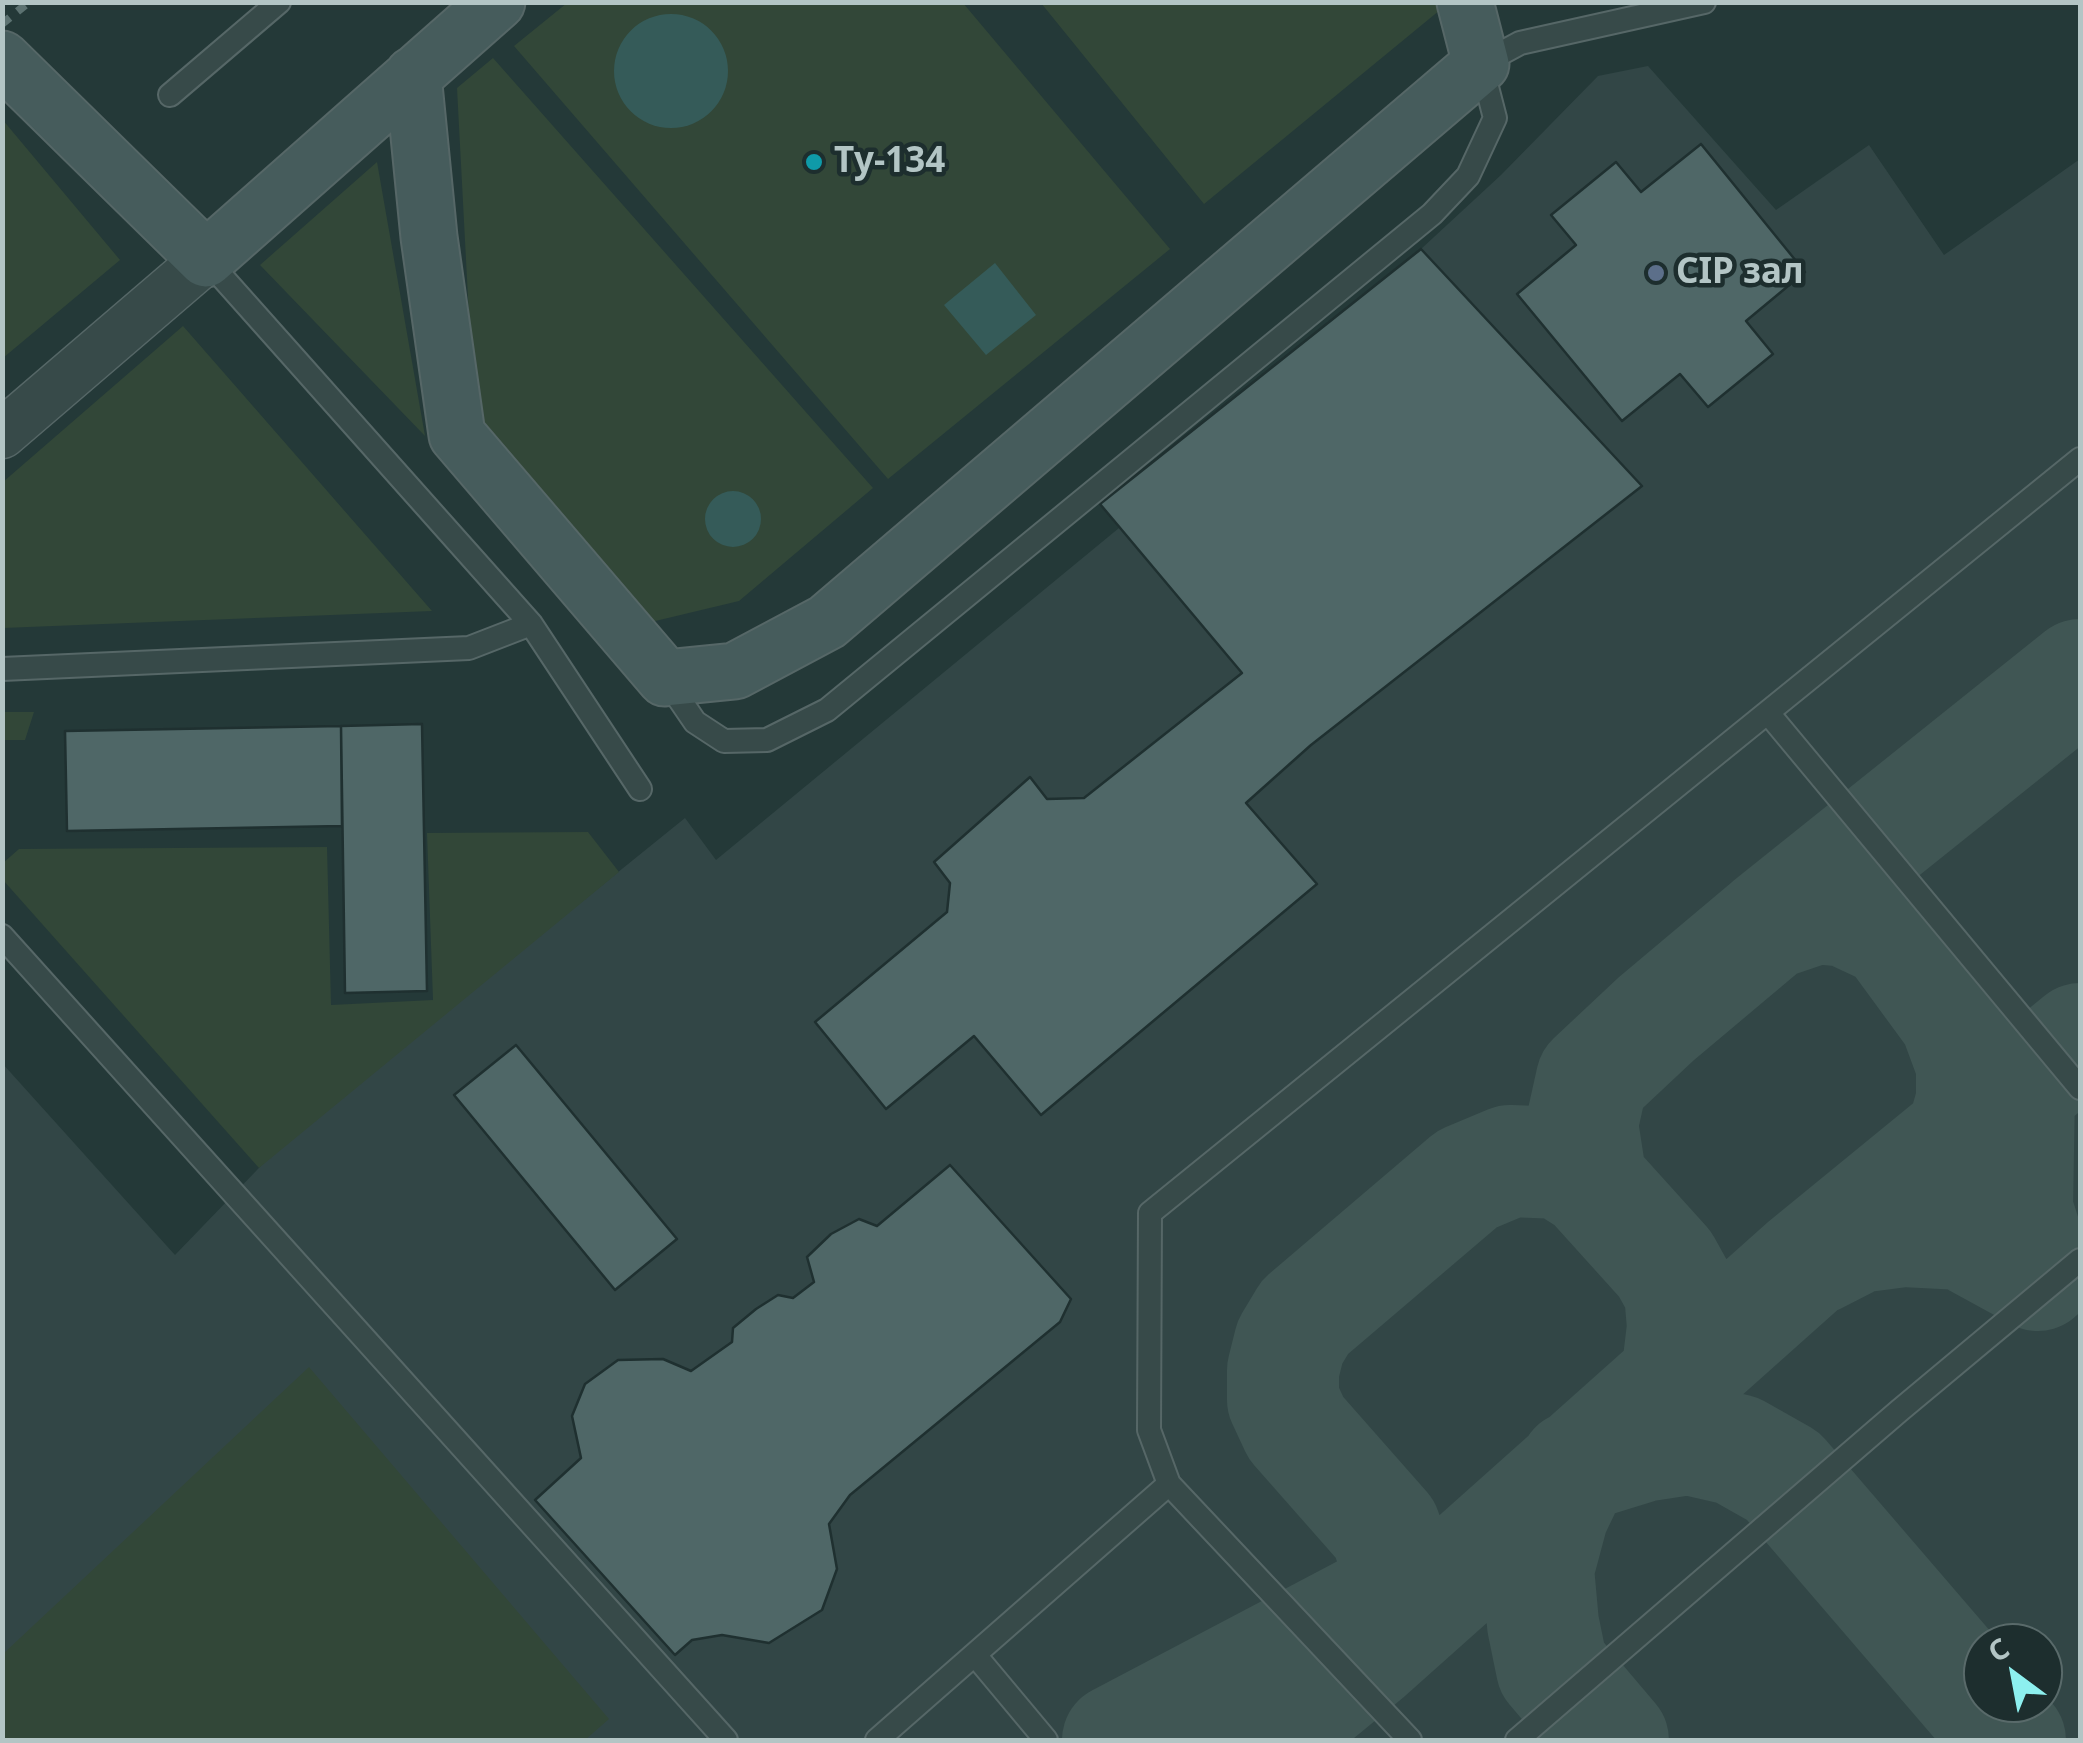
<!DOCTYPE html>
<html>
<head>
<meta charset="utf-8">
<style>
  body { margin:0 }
  #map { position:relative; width:2083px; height:1743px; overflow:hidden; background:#243938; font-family:"Noto Sans",sans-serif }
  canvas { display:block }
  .frame { position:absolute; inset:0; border:5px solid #b3c5c5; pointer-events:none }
  .north { position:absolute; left:1963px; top:1623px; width:100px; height:100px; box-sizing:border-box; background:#1d2e2e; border:2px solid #596a6a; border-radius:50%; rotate:328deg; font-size:28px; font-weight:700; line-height:40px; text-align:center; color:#b3c5c5 }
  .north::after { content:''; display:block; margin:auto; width:35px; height:45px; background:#8df0ef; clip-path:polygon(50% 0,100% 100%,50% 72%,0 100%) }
</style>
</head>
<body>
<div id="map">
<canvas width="2083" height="1743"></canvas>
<div class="frame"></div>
<div class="north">С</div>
</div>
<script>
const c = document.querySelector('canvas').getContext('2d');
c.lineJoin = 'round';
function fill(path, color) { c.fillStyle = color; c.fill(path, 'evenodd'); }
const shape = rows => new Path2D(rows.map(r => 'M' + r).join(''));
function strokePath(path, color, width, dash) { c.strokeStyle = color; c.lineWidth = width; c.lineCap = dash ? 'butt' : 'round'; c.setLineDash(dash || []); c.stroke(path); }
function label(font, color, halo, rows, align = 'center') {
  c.font = font + ' "Noto Sans",sans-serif'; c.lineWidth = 9; c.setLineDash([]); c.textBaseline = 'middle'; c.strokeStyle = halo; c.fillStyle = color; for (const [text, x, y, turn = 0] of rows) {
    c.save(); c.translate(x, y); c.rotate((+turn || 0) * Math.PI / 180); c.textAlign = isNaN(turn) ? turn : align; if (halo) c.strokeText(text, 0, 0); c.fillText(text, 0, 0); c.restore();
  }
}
fill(shape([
  [1648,66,1776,210,1869,145,1944,255,2080,159,2080,1740,3,1740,2,1063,175,1255,283,1143,685,818,716,860,1119,528,1100,504,1421,249,1501,175,1598,76],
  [1983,1643,2043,1643,2043,1703,1983,1703]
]), '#324646');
fill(shape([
  [1437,2,1440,10,1204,204,1041,3],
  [567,3,963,3,1170,249,888,479,514,46],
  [493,58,873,488,739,601,647,623,474,412,457,88],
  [2,119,120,260,3,358,2,358],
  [377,162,425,436,260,265],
  [183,326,432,611,3,628,3,482],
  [3,712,34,712,25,740,3,740],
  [588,832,619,872,259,1168,3,880,3,863,19,849,327,847,331,1005,433,1000,427,833],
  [309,1367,609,1719,585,1740,3,1740,3,1654]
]), '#324738');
fill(shape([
  '614 71a57 57 0 1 1 114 0a57 57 0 1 1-114 0Z',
  [995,263,1036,315,986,355,944,305],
  '705 519a28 28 0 1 1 56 0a28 28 0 1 1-56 0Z'
]), '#355b59');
strokePath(shape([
  [1769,924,2080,675],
  [1591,1182,1582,1124,1592,1079,1656,1019,1769,924,1816,908,1847,911,1892,932,1955,1018,1972,1064,1972,1101,1962,1136],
  [1815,1259,1858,1237,1904,1231,1963,1234,2038,1275,2017,1210,2019,1089],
  [1368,1654,1390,1597,1395,1558,1385,1529,1296,1428,1283,1400,1283,1370,1290,1342,1305,1317,1467,1179,1510,1161,1561,1163,1591,1182,1665,1264,1680,1291,1683,1327,1677,1377],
  [1118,1740,1363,1611],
  [1288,1740,1300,1710,1368,1654,1805,1264,2080,1039],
  [1613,1740,1552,1668,1543,1624,1538,1569,1553,1513,1575,1467,1643,1446,1689,1439,1737,1450,1783,1476,2010,1740]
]), '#405654', 112);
const building = shape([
  [1701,144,1805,272,1746,321,1773,354,1708,407,1680,374,1622,421,1517,294,1576,245,1551,215,1616,162,1641,192,1701,144],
  [1421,249,1642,486,1311,745,1246,803,1317,884,1041,1115,974,1036,886,1109,815,1022,947,912,950,883,934,862,1030,777,1047,799,1084,798,1242,673,1100,504,1421,249],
  [422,724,427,991,345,993,341,726,422,724],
  [341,726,342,826,67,831,65,731,341,726],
  [516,1045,677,1239,615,1290,454,1095,516,1045],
  [950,1165,1071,1299,1060,1322,850,1495,829,1524,837,1569,822,1610,769,1643,722,1635,692,1640,675,1655,535,1500,581,1458,572,1416,585,1384,618,1360,663,1359,691,1371,732,1342,733,1328,756,1309,778,1295,793,1298,814,1282,807,1257,831,1234,859,1219,877,1226,950,1165]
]);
fill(building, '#4f6767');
strokePath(building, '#1f3030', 2.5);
const lane = shape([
  [170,95,279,2],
  [206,259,531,624,640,789],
  [2,669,469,648,531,624],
  [667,681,695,722,724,741,767,740,827,710,1432,214,1468,176,1495,118,1481,64,1520,43,1704,2],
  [1768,713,2080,1088],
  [2,936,726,1740],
  [1169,1484,1410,1740],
  [975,1655,1046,1740],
  [877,1740,1169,1484,1149,1430,1150,1213,2080,459],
  [1517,1740,1899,1411,2080,1260]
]);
const street = shape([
  [2,434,206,259]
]);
const secondary = shape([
  [2,59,206,259,497,2],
  [413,75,429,237,457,435,665,678,735,671,827,622,1481,64,1465,2]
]);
strokePath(lane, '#566767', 26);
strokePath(street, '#566767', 51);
strokePath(secondary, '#566767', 59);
strokePath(lane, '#374a49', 22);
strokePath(street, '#374a49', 48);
strokePath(secondary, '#465c5c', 55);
strokePath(shape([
  [2,24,29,2]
]), '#5c7271', 8, [10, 10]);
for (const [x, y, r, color] of [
  [814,162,10,"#0f9aa8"],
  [1656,273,10,"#5c6f8a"]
]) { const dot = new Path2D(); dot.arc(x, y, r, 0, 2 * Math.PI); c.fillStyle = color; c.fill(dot); strokePath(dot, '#1d2e2e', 4); }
label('bold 35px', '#b3c5c5', '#1d2e2e', [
  ["Ту-134",834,162],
  ["CIP зал",1676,273]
], 'left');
</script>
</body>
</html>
